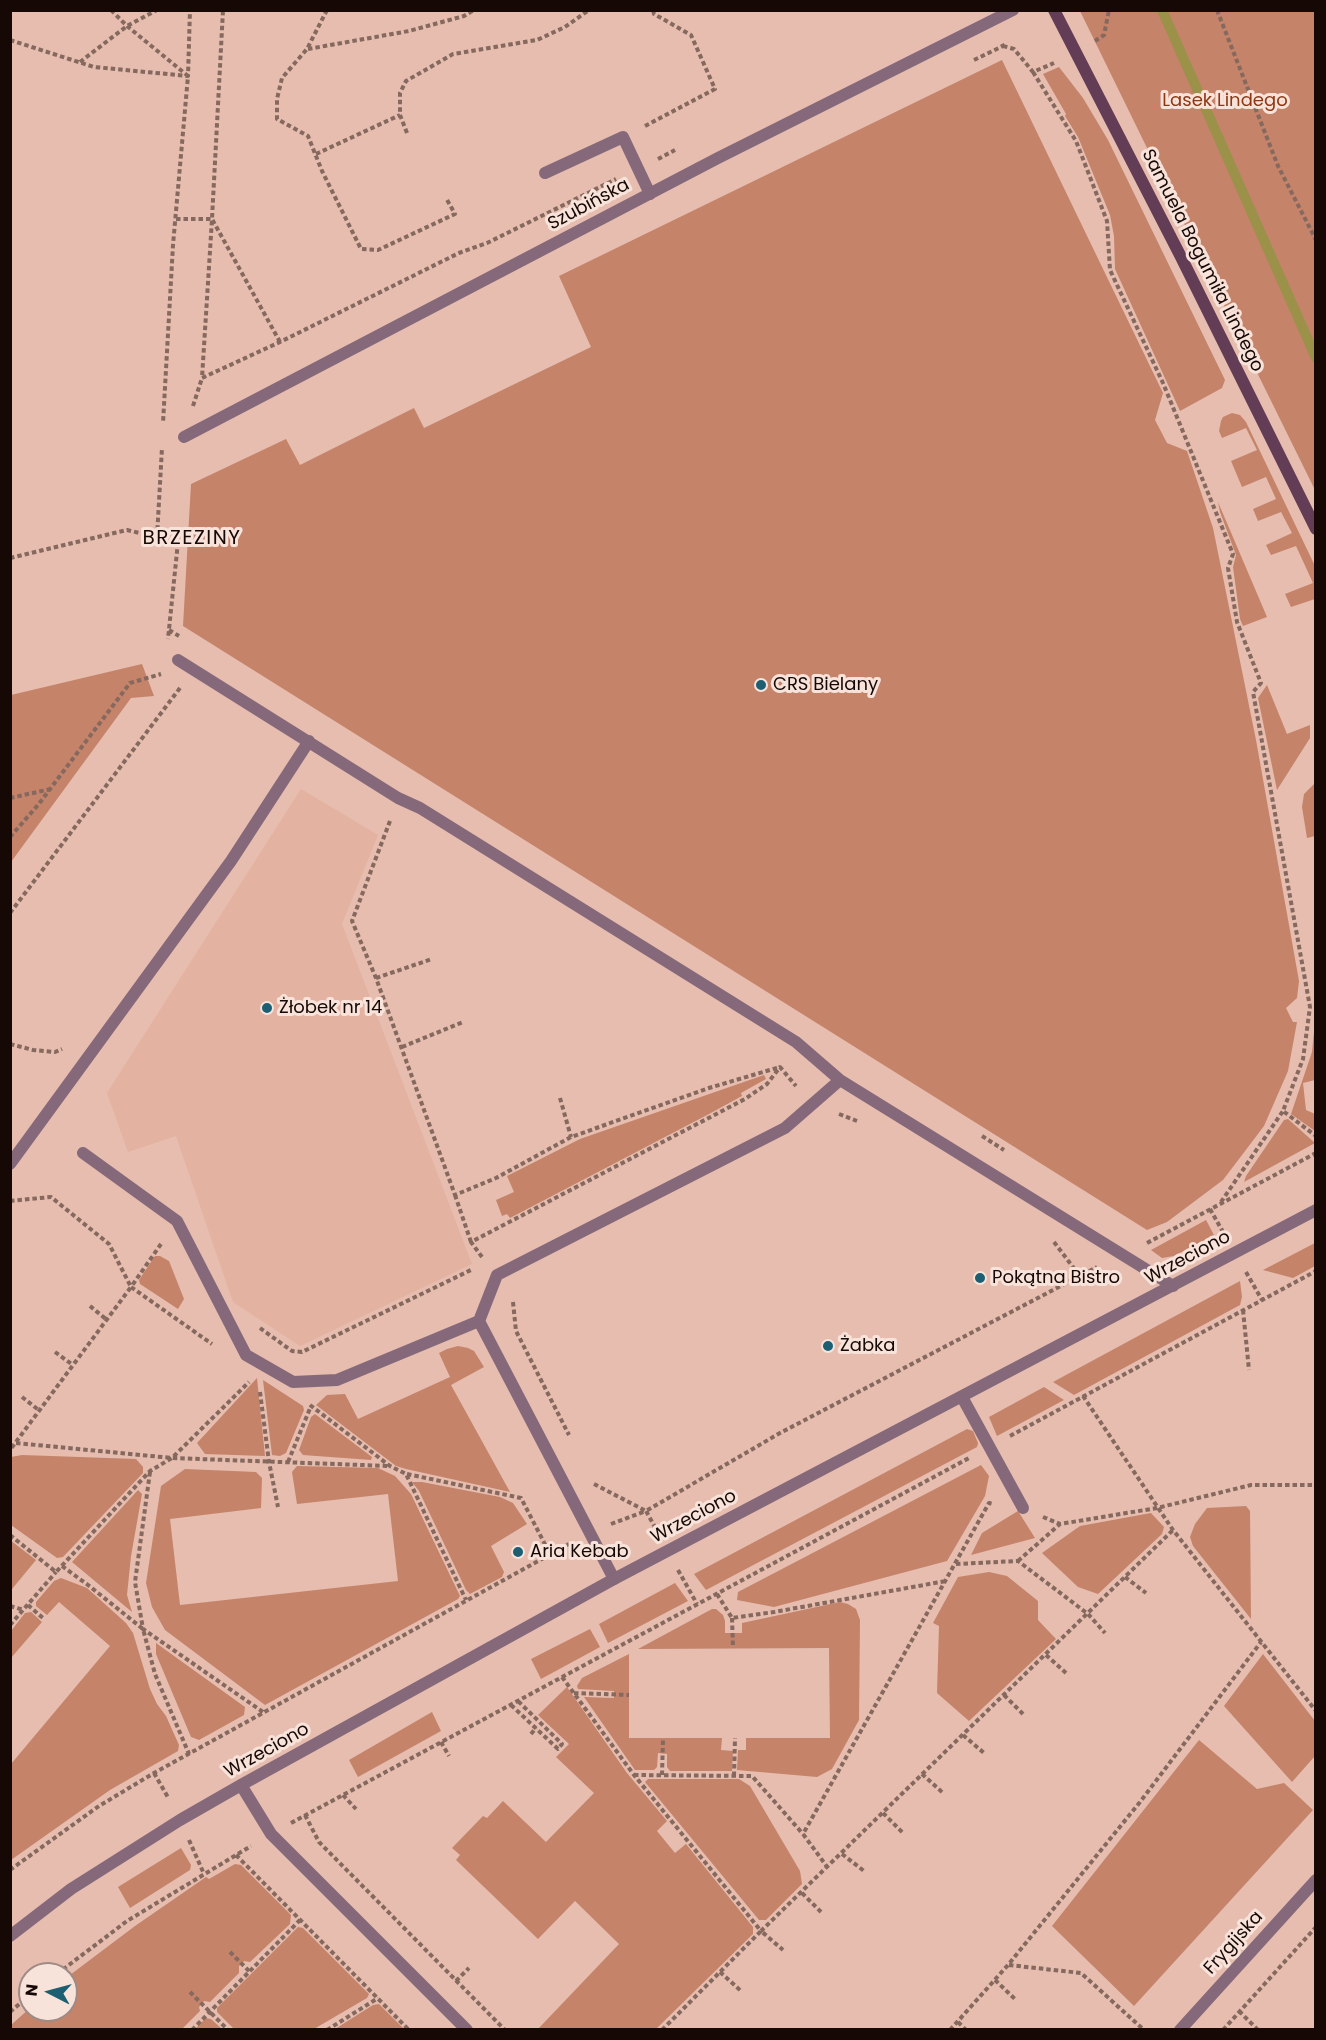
<!DOCTYPE html>
<html>
<head>
<meta charset="utf-8">
<style>
  body { margin:0 }
  #map { position:relative; width:1326px; height:2040px; overflow:hidden; background:#e6bdae; font-family:Poppins,sans-serif }
  canvas { display:block }
  .frame { position:absolute; inset:0; border:12px solid #160804; pointer-events:none }
  .north { position:absolute; left:18px; top:1962px; width:60px; height:60px; box-sizing:border-box; background:#f8e3db; border:2px solid #9e8b85; border-radius:50%; rotate:276deg; font-size:16px; font-weight:700; line-height:24px; text-align:center; color:#160804 }
  .north::after { content:''; display:block; margin:auto; width:21px; height:27px; background:#1c5e72; clip-path:polygon(50% 0,100% 100%,50% 72%,0 100%) }
</style>
</head>
<body>
<div id="map">
<canvas width="1326" height="2040"></canvas>
<div class="frame"></div>
<div class="north">N</div>
</div>
<script>
const c = document.querySelector('canvas').getContext('2d');
c.lineJoin = 'round';
function fill(path, color) { c.fillStyle = color; c.fill(path, 'evenodd'); }
const shape = rows => new Path2D(rows.map(r => 'M' + r).join(''));
function strokePath(path, color, width, dash) { c.strokeStyle = color; c.lineWidth = width; c.lineCap = dash ? 'butt' : 'round'; c.setLineDash(dash || []); c.stroke(path); }
function label(font, color, halo, rows, align = 'center') {
  c.font = font + ' Poppins,sans-serif'; c.lineWidth = 6; c.setLineDash([]); c.textBaseline = 'middle'; c.strokeStyle = halo; c.fillStyle = color; for (const [text, x, y, turn = 0] of rows) {
    c.save(); c.translate(x, y); c.rotate((+turn || 0) * Math.PI / 180); c.textAlign = isNaN(turn) ? turn : align; if (halo) c.strokeText(text, 0, 0); c.fillText(text, 0, 0); c.restore();
  }
}
fill(shape([
  [301,789,378,835,342,924,472,1264,300,1346,233,1302,176,1136,128,1152,107,1093]
]), '#e3b2a0');
fill(shape([
  [1080,11,1315,11,1315,490,1240,338],
  [1002,60,1163,393,1155,420,1167,443,1187,451,1213,528,1256,740,1299,981,1297,998,1286,1008,1293,1022,1297,1022,1288,1071,1264,1126,1223,1180,1167,1222,1147,1230,183,626,191,484,286,439,300,465,414,408,424,428,591,347,559,276],
  [1059,67,1083,98,1108,140,1225,380,1222,388,1180,411,1115,269,1114,236,1110,215,1078,137,1065,116,1066,114,1043,74],
  [1232,413,1240,415,1246,422,1315,566,1315,599,1291,607,1285,594,1313,583,1296,546,1271,555,1266,545,1292,533,1281,512,1258,521,1253,509,1276,499,1266,477,1242,487,1231,461,1257,450,1246,428,1222,438,1219,431,1221,421,1223,417],
  [1218,502,1267,617,1243,626,1240,619,1233,567,1236,555,1220,512],
  [142,664,154,696,131,698,11,862,11,695],
  [1267,685,1287,734,1310,725,1310,738,1277,790,1258,698],
  [1315,783,1315,836,1307,838,1302,807,1304,794],
  [1315,1022,1315,1080,1303,1083,1306,1110,1315,1114,1315,1131,1291,1114,1312,1052],
  [764,1075,766,1079,741,1093,742,1096,709,1114,510,1218,507,1214,502,1216,496,1200,514,1192,507,1176,580,1139],
  [1288,1119,1315,1143,1244,1182,1246,1176,1284,1120],
  [1206,1220,1214,1235,1174,1256,1162,1258,1151,1250],
  [1315,1243,1315,1266,1293,1278,1263,1270],
  [155,1256,160,1256,169,1261,184,1299,178,1309,140,1284,139,1280],
  [1240,1281,1242,1297,1240,1305,1074,1395,1053,1382],
  [458,1346,468,1348,474,1351,484,1367,451,1385,510,1492,406,1469,396,1466,316,1405,327,1395,345,1394,358,1419,450,1377,439,1353,447,1349],
  [257,1378,265,1456,205,1454,197,1443],
  [263,1380,303,1406,304,1410,286,1453,280,1456,272,1455],
  [1044,1387,1064,1400,997,1436,989,1417],
  [315,1414,372,1457,371,1460,303,1455,299,1450,311,1417],
  [967,1429,973,1431,978,1443,977,1447,706,1590,694,1574],
  [22,1455,136,1459,143,1467,143,1473,63,1557,57,1558,11,1525,11,1457],
  [981,1465,989,1476,985,1496,947,1561,774,1607,737,1600,738,1592],
  [297,1466,378,1468,395,1476,411,1494,460,1596,458,1599,265,1705,165,1630,152,1607,146,1583,161,1486,185,1469,256,1472,262,1478,261,1508,170,1519,180,1605,398,1581,388,1494,297,1504,292,1472],
  [412,1482,422,1482,500,1497,513,1503,527,1524,491,1546,504,1572,502,1577,470,1594,466,1590,419,1491],
  [138,1490,142,1494,131,1556,127,1595,132,1612,72,1562],
  [1246,1506,1250,1511,1251,1619,1193,1546,1190,1537,1195,1524,1207,1508],
  [1018,1511,1035,1538,971,1555,982,1533],
  [1151,1513,1164,1527,1162,1534,1098,1594,1078,1587,1042,1553,1080,1526],
  [10,1540,36,1560,12,1589,10,1589],
  [989,1572,1007,1576,1038,1601,1038,1620,1056,1639,969,1721,937,1693,939,1626,933,1623,958,1577],
  [61,1578,87,1588,126,1623,133,1633,150,1689,157,1704,166,1716,179,1745,178,1751,110,1790,11,1860,11,1764,110,1646,59,1602,47,1615,36,1606,36,1602,54,1581],
  [675,1583,688,1601,608,1643,599,1624],
  [840,1602,848,1604,856,1609,860,1620,859,1720,832,1769,817,1777,737,1770,738,1750,746,1750,746,1738,830,1738,829,1648,638,1649,712,1609,716,1609,723,1615,725,1621,725,1633,742,1633,742,1623],
  [31,1612,42,1622,11,1658,11,1631,25,1613],
  [590,1629,600,1647,541,1679,531,1659],
  [156,1643,245,1707,244,1715,199,1740,191,1737,156,1654],
  [629,1654,629,1738,722,1738,721,1750,733,1751,732,1771,670,1771,667,1767,667,1754,658,1753,657,1767,654,1770,635,1770,584,1697,614,1698,614,1691,578,1689,577,1686,582,1678],
  [1263,1654,1315,1721,1315,1756,1292,1782,1224,1706],
  [567,1687,627,1773,667,1821,657,1831,675,1853,686,1844,753,1927,753,1934,656,2029,538,2029,619,1944,575,1901,538,1939,456,1860,460,1855,452,1848,483,1816,487,1818,503,1801,546,1842,594,1793,556,1757,569,1744,538,1715],
  [432,1712,441,1731,358,1777,349,1760],
  [1199,1740,1257,1789,1284,1783,1313,1810,1134,2006,1052,1926],
  [648,1779,739,1779,750,1786,800,1871,802,1884,766,1920,759,1920,645,1782],
  [181,1848,191,1865,190,1870,130,1908,118,1887],
  [235,1864,241,1865,291,1915,290,1924,250,1962,244,1961,239,1966,239,1973,210,2002,204,2001,199,2007,200,2011,182,2029,11,2029,11,2025,30,2008,30,2010,66,2010,66,1978,135,1926,206,1877,209,1879],
  [298,1927,303,1928,369,1994,367,1998,314,2029,234,2029,217,2012,217,2008],
  [379,2004,404,2029,335,2029,373,2005],
  [206,2018,211,2019,222,2029,195,2029]
]), '#c5836a');
strokePath(shape([
  [1162,10,1316,358]
]), '#9b9148', 10);
strokePath(shape([
  [111,10,127,26,188,76,173,245,163,423],
  [327,10,307,49,282,78,277,99,277,119,308,136,322,171,361,249,378,250,455,214,446,198],
  [1217,10,1278,166,1316,240],
  [10,40,94,67,188,76,190,10],
  [1095,41,1104,35,1109,10],
  [1003,46,1014,49,1033,72,1054,63],
  [308,49,409,31,464,16,474,10],
  [974,60,1003,46,1001,42],
  [80,62,127,26,157,10],
  [1033,72,1076,141,1107,221,1110,270,1163,383,1233,554,1228,568,1237,622,1261,683,1253,692,1310,1007,1303,1059,1283,1111,1316,1136],
  [645,126,715,89,691,35,654,14,653,10],
  [407,133,400,115,400,93,406,81,453,54,537,40,565,27,589,10],
  [316,154,400,115],
  [658,159,675,150],
  [176,219,212,219,223,10],
  [280,342,212,219,202,378,280,342,459,253,487,243,616,179],
  [193,406,202,378],
  [157,537,162,448],
  [10,558,127,530,178,542,168,639],
  [169,630,179,636],
  [10,798,51,789],
  [390,821,352,921,376,978,455,1195,496,1178,571,1137,709,1088,780,1067],
  [10,837,38,805,130,683,161,674],
  [10,913,180,688],
  [376,978,432,959],
  [10,1044,33,1050,55,1052,62,1049],
  [402,1047,463,1022],
  [560,1098,571,1137],
  [839,1114,857,1121],
  [982,1136,1004,1150],
  [455,1195,471,1242],
  [10,1201,51,1197,109,1244,131,1287,10,1450],
  [1221,1202,1283,1111],
  [1210,1209,1223,1232],
  [1054,1242,1079,1275],
  [1147,1243,1316,1153],
  [161,1244,131,1287,212,1344],
  [482,1257,471,1242,745,1099,767,1084,780,1067,796,1086],
  [1246,1272,1262,1300],
  [513,1302,516,1331,569,1435],
  [90,1306,107,1320],
  [1243,1310,1249,1370],
  [260,1328,292,1351,302,1352,473,1269],
  [55,1352,73,1365],
  [260,1392,269,1462,278,1507],
  [1083,1396,1173,1530,1316,1711],
  [22,1397,40,1411],
  [310,1405,390,1466,406,1474,466,1600],
  [1010,1436,1316,1271],
  [16,1443,172,1458,389,1466],
  [288,1462,311,1406],
  [150,1472,135,1582,143,1629,263,1712],
  [407,1474,521,1498,550,1554],
  [594,1484,646,1511,780,1433,1097,1267],
  [1043,1517,1060,1524,1157,1508,1251,1485,1316,1485],
  [611,1524,646,1511,656,1529],
  [10,1535,56,1572,150,1471,172,1458,249,1382],
  [1018,1561,1060,1524],
  [956,1564,1018,1561,1088,1614,1105,1633],
  [62,1566,88,1585,143,1629,155,1674,189,1754],
  [678,1570,697,1604],
  [1125,1577,1146,1593],
  [717,1594,732,1618,774,1612,946,1581],
  [28,1605,44,1619],
  [10,1606,24,1610],
  [732,1618,733,1648],
  [10,1625,56,1572],
  [1046,1655,1066,1673],
  [562,1677,634,1775,761,1931,1173,1530],
  [574,1693,629,1695],
  [1004,1695,1023,1714],
  [511,1705,558,1749,562,1744,518,1701],
  [531,1734,536,1728],
  [963,1735,984,1753],
  [441,1742,449,1756],
  [154,1773,169,1799],
  [922,1774,943,1793],
  [634,1775,752,1776,803,1834],
  [662,1775,663,1739],
  [734,1776,735,1738],
  [343,1795,356,1809],
  [883,1813,903,1833],
  [305,1815,319,1842,505,2030],
  [291,1823,969,1458],
  [189,1840,204,1874],
  [842,1854,864,1871],
  [236,1855,409,2030],
  [828,1868,803,1834,989,1503,993,1504],
  [10,1870,99,1806,154,1773,569,1544],
  [802,1893,821,1912],
  [230,1952,250,1972],
  [1009,1965,1081,1973,1144,2030],
  [720,1972,741,1991],
  [57,1974,127,1921,251,1846],
  [995,1980,1016,2000],
  [456,1981,469,1968],
  [190,1992,228,2030],
  [1239,2011,1258,2030],
  [10,2012,30,1995],
  [958,2022,966,2030],
  [192,2030,300,1920],
  [327,2030,378,1998],
  [662,2030,761,1931,783,1950],
  [950,2030,1008,1965,1140,1802,1261,1642],
  [1223,2030,1316,1927]
]), '#85685e', 4, [4.5, 3]);
strokePath(shape([
  [545,173,623,137,650,194],
  [178,660,398,798,420,808,796,1042,840,1080,1173,1286],
  [83,1153,177,1221,246,1355,293,1382,337,1380,479,1321,497,1275,785,1128,840,1080],
  [10,1164,231,861,309,741],
  [479,1321,614,1579],
  [962,1397,1023,1508]
]), '#85697a', 12);
strokePath(shape([
  [184,437,718,158,1013,10],
  [241,1785,271,1834,467,2030],
  [10,1936,71,1889,180,1820,241,1785,614,1579,1316,1210],
  [1180,2030,1316,1880]
]), '#85697a', 12);
strokePath(shape([
  [1054,10,1181,257,1316,529]
]), '#633d55', 12);
for (const [x, y, r, color] of [
  [761,685,6,"#1c5e72"],
  [267,1008,6,"#1c5e72"],
  [980,1278,6,"#1c5e72"],
  [828,1346,6,"#1c5e72"],
  [518,1552,6,"#1c5e72"]
]) { const dot = new Path2D(); dot.arc(x, y, r, 0, 2 * Math.PI); c.fillStyle = color; c.fill(dot); strokePath(dot, '#f8e3db', 2); }
label('18px', '#8d3812', '#f8e3db', [
  ["Lasek Lindego",1225,101]
]);
label('18px', '#160804', '#f8e3db', [
  ["Szubińska",589,205,-28],
  ["Samuela Bogumiła Lindego",1202,261,63],
  ["Wrzeciono",1188,1258,-28],
  ["Wrzeciono",694,1517,-28],
  ["Wrzeciono",267,1751,-29],
  ["Frygijska",1234,1943,-48]
]);
label('18px', '#160804', '#f8e3db', [
  ["CRS Bielany",773,685],
  ["Żłobek nr 14",279,1008],
  ["Pokątna Bistro",992,1278],
  ["Żabka",840,1346],
  ["Aria Kebab",530,1552]
], 'left');
c.letterSpacing = '1.5px';
label('20px', '#160804', '#f8e3db', [
  ["BRZEZINY",192,539]
]);
c.letterSpacing = '0px';
</script>
</body>
</html>
